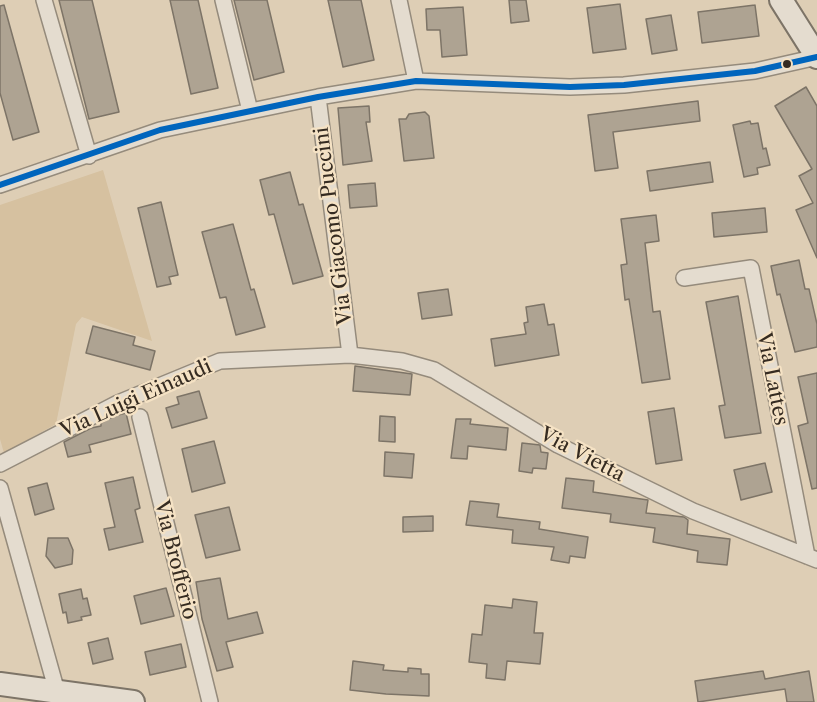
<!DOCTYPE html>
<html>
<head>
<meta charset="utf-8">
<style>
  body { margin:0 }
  canvas { display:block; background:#deceb5 }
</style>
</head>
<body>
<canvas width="817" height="702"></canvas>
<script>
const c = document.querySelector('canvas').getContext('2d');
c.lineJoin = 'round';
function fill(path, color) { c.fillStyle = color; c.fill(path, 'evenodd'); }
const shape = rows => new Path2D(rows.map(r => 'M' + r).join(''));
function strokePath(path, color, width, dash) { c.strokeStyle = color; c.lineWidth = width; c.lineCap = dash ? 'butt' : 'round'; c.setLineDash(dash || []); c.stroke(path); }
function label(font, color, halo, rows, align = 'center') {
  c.font = font + ' "Libre Caslon Text",serif'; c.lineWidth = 4.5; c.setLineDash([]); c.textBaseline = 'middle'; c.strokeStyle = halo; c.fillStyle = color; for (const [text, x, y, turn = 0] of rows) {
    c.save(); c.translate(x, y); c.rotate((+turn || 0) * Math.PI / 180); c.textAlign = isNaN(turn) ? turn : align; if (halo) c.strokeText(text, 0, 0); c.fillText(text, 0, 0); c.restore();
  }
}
fill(shape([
  [103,170,152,341,82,317,76,324,56,424,4,453,0,439,0,205]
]), '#d6c1a0');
const building = shape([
  [59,0,92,0,119,112,89,119,59,0],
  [170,0,198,0,218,88,191,94,170,0],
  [234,0,267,0,284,72,254,80,234,0],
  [328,0,361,0,374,60,343,67,328,0],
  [509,0,526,0,529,21,511,23,509,0],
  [620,4,626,49,593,53,587,8,620,4],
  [4,5,39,132,13,140,0,93,0,6,4,5],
  [755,5,759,36,702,43,698,12,755,5],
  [463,7,467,55,442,57,440,30,427,30,426,9,463,7],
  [671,15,677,50,652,54,646,19,671,15],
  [806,87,817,106,817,258,796,210,813,203,799,176,812,169,775,106,806,87],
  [698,101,700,121,613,132,618,168,595,171,588,115,698,101],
  [369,106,370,122,366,122,372,161,343,165,338,108,369,106],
  [425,112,429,116,434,158,404,161,399,119,406,119,409,114,425,112],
  [750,121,751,124,758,123,763,149,766,148,770,165,757,168,758,174,744,177,733,125,750,121],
  [710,162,713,182,650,191,647,171,710,162],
  [290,172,299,205,303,204,323,276,293,284,274,214,269,215,260,180,290,172],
  [375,183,377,206,350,208,348,185,375,183],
  [161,202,178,275,169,277,171,284,157,287,138,208,161,202],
  [765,208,767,232,714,237,712,213,765,208],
  [656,215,659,241,645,243,653,312,660,311,670,379,642,383,629,299,625,300,621,265,627,264,621,219,656,215],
  [233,224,251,290,254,289,265,327,236,335,226,297,220,298,202,232,233,224],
  [799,260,805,289,809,289,817,324,817,347,795,352,780,294,777,295,771,266,799,260],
  [448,289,452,315,422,319,418,293,448,289],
  [738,296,761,433,725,438,719,406,725,405,706,302,738,296],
  [544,304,548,325,554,324,559,355,495,366,491,339,526,334,524,323,528,322,526,307,544,304],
  [93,326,135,337,133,345,155,351,150,370,86,353,93,326],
  [355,366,412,374,410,395,353,391,355,366],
  [817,373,817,488,812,489,798,426,808,423,798,377,817,373],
  [199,391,207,418,172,428,166,408,179,404,177,397,199,391],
  [674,408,682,460,656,464,648,412,674,408],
  [126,413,131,434,89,445,91,452,68,457,64,442,91,428,101,426,101,423,114,416,126,413],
  [380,416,395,417,395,442,379,441,380,416],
  [456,419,471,419,470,424,508,428,506,450,468,446,467,459,451,458,456,419],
  [214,441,225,483,192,492,182,449,214,441],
  [522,443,540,445,541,452,548,453,546,469,533,468,532,473,519,471,522,443],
  [385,452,414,454,412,478,384,476,385,452],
  [765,463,772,492,741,500,734,470,765,463],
  [133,477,140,508,135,510,143,542,109,550,104,529,115,527,105,483,133,477],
  [566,478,594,481,593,492,648,500,646,513,684,517,688,520,687,534,730,539,727,565,697,562,698,551,653,542,655,528,610,522,611,514,562,508,566,478],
  [47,483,54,509,35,515,28,488,47,483],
  [470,501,499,504,497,517,540,522,539,529,588,537,585,558,570,556,569,563,551,560,554,547,512,543,513,530,466,525,470,501],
  [229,507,240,550,206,558,195,515,229,507],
  [433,516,433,531,403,532,403,517,433,516],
  [48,538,68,538,73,550,72,564,55,568,46,556,48,538],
  [220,578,228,619,257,612,263,633,226,642,233,667,217,671,202,619,196,582,220,578],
  [166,588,174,616,141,624,134,596,166,588],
  [81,589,83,599,87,598,91,615,81,617,82,620,68,623,66,612,63,613,59,594,81,589],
  [513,599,537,602,534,633,543,633,540,664,507,661,505,680,486,678,487,664,469,662,472,634,482,635,485,605,512,608,513,599],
  [108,638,113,659,93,664,88,643,108,638],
  [181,644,186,667,150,675,145,652,181,644],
  [353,661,384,665,383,670,408,672,408,668,421,669,421,674,429,674,429,696,386,694,350,690,353,661],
  [763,671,765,679,809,671,814,702,787,702,785,689,698,702,695,681,763,671]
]);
fill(building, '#aea392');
strokePath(building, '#7d7467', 1.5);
const street = shape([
  [44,0,89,156],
  [223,0,250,111],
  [399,0,416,81],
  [318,97,350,355],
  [0,185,160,130,318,97,416,81,570,87,624,85,755,71,817,57],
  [684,278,751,268,807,556],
  [140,417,210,702],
  [0,464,118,403,220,361,350,355,402,361,434,370,558,445,693,511,817,560],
  [0,488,59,699]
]);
const secondary = shape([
  [781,0,817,57],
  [0,684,133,702]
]);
strokePath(street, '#958b7c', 18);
strokePath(secondary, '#7d7467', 26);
strokePath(street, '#e4dccf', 15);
strokePath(secondary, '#e4dccf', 22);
strokePath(shape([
  [0,185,160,130,318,97,416,81,570,87,624,85,755,71,817,57]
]), '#0065bd', 6);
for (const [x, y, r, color] of [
  [787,64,5,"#352b21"]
]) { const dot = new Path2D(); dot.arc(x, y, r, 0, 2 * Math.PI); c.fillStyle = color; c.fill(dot); strokePath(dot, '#f5e2c4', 2); }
label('20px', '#352b21', '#f5e2c4', [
  ["Via Giacomo Puccini",334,226,-97],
  ["Via Lattes",772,379,79],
  ["Via Luigi Einaudi",136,399,-24],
  ["Via Vietta",582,455,28],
  ["Via Brofferio",175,560,76]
]);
</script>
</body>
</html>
